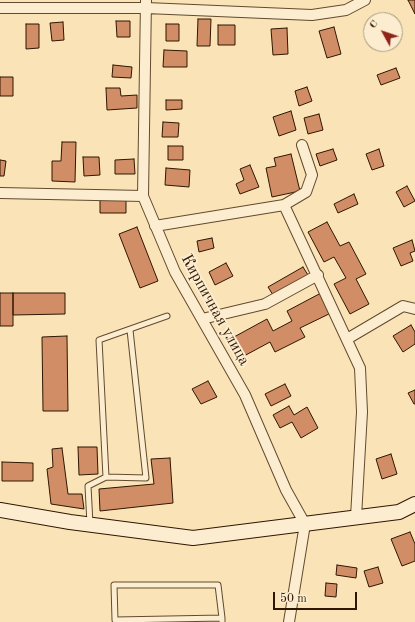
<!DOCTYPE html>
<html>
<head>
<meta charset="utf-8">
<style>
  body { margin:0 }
  #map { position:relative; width:415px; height:622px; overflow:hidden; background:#fae4b7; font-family:"Old Standard TT",serif }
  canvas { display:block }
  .north { position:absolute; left:363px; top:12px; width:40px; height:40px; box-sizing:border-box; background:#fcedd0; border:1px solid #aa977d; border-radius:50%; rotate:310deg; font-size:11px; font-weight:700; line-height:16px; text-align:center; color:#2f1601 }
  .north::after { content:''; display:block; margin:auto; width:14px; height:18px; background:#8f2418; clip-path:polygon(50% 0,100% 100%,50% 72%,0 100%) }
  .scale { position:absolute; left:273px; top:592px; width:84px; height:18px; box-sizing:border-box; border:2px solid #2f1601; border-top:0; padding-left:5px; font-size:12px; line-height:14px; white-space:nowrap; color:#2f1601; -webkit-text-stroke:3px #fcedd0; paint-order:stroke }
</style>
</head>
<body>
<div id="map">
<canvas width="415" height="622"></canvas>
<div class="north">С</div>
<div class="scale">50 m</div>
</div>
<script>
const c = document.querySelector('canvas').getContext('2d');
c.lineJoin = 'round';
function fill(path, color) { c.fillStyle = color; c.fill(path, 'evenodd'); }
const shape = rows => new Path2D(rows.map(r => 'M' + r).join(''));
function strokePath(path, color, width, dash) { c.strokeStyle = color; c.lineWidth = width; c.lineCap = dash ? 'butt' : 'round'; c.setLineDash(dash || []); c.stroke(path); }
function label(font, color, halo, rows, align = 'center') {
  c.font = font + ' "Old Standard TT",serif'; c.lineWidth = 4; c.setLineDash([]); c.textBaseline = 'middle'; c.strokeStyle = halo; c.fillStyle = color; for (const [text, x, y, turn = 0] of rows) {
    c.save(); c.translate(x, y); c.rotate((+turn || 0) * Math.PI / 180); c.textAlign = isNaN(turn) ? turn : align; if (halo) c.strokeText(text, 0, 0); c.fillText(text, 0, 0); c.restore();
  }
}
const building = shape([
  [408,0,415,0,415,14,408,0],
  [198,19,211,19,210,46,197,46,198,19],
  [116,21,130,21,130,37,117,37,116,21],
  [63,22,64,40,52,41,50,23,63,22],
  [26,24,39,24,39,48,26,49,26,24],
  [166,24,179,24,179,41,166,41,166,24],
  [218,25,235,25,235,45,218,45,218,25],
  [334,27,341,54,327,58,319,31,334,27],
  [287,28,288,54,273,55,271,29,287,28],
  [164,50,187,51,187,67,163,67,164,50],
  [113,65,132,67,131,78,112,77,113,65],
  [396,68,400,78,381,85,377,75,396,68],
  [0,77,13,77,13,96,0,96,0,77],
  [307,87,312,101,299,106,295,91,307,87],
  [106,88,120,88,121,96,137,95,137,108,107,110,106,88],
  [166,100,182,100,182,109,166,110,166,100],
  [291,111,296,130,279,136,273,117,291,111],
  [319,114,323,130,308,134,304,118,319,114],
  [163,122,179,123,178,137,162,137,163,122],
  [62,142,76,142,75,182,52,181,52,161,61,161,62,142],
  [168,146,183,146,183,160,168,160,168,146],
  [333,149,337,160,320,166,316,154,333,149],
  [379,149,384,166,372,170,366,154,379,149],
  [291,154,300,191,272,197,266,168,276,166,274,158,291,154],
  [83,157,99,157,100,175,84,176,83,157],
  [134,159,135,174,115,174,115,160,134,159],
  [0,160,6,161,4,176,0,176,0,160],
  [250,165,259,187,240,194,236,184,244,180,240,169,250,165],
  [166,168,190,170,189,187,165,185,166,168],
  [407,186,415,201,404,207,396,192,407,186],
  [354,194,358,204,338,213,334,204,354,194],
  [100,200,126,200,126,213,100,213,100,200],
  [327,222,340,246,349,242,366,274,356,279,369,304,350,314,334,284,346,278,334,257,324,262,308,232,327,222],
  [137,227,158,281,140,288,119,234,137,227],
  [212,238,214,248,199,252,197,241,212,238],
  [412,240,415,251,410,253,413,261,401,266,393,248,412,240],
  [226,263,233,276,215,285,209,272,226,263],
  [303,267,308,275,273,295,268,287,303,267],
  [0,293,13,293,13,326,0,326,0,293],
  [13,293,65,293,65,314,13,315,13,293],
  [321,293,331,313,300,328,305,337,275,352,270,342,244,356,234,337,267,319,273,331,292,321,287,311,321,293],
  [411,325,415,332,415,344,403,352,393,336,411,325],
  [67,336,68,411,43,411,42,337,67,336],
  [208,381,217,397,201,404,192,389,208,381],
  [285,384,291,396,271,406,265,394,285,384],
  [415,390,415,404,414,404,408,393,415,390],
  [289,406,294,415,307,407,318,428,301,438,292,422,280,428,273,415,289,406],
  [78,447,97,447,98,474,79,475,78,447],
  [62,448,68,494,82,494,84,509,51,504,47,469,53,467,52,449,62,448],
  [391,454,397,474,382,479,376,459,391,454],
  [170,458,173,503,100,511,99,489,154,484,151,459,170,458],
  [2,462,33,463,33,481,2,481,2,462],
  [410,532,415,544,415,561,402,566,391,539,410,532],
  [337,565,357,568,356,578,336,575,337,565],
  [378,567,383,583,369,587,364,571,378,567],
  [326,583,337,584,336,597,325,596,326,583]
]);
fill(building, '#d18d65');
strokePath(building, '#2f1601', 1);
const lane = shape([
  [106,477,146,478,130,330],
  [90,524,88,486,106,477,99,340,167,316],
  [222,622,222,618,218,585,114,585,115,620,222,618]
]);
const street = shape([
  [146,0,143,196,175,272,245,395,286,490,305,524,289,622],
  [0,8,146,8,312,15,346,10,365,0],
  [0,193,143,196],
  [284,205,360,368,362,412,356,517],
  [155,226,284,205,306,192,312,175,302,145],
  [202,319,265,304,318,275],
  [347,339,403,306,415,309]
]);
const secondary = shape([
  [0,510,70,522,193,538,399,512,415,504]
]);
strokePath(lane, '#624a2e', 7);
strokePath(street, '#624a2e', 12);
strokePath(secondary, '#2f1601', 16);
strokePath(lane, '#fcedd0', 5);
strokePath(street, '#fcedd0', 10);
strokePath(secondary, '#fcedd0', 14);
label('16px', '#2f1601', '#fcedd0', [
  ["Кирпичная улица",215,310,61]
]);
</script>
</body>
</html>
